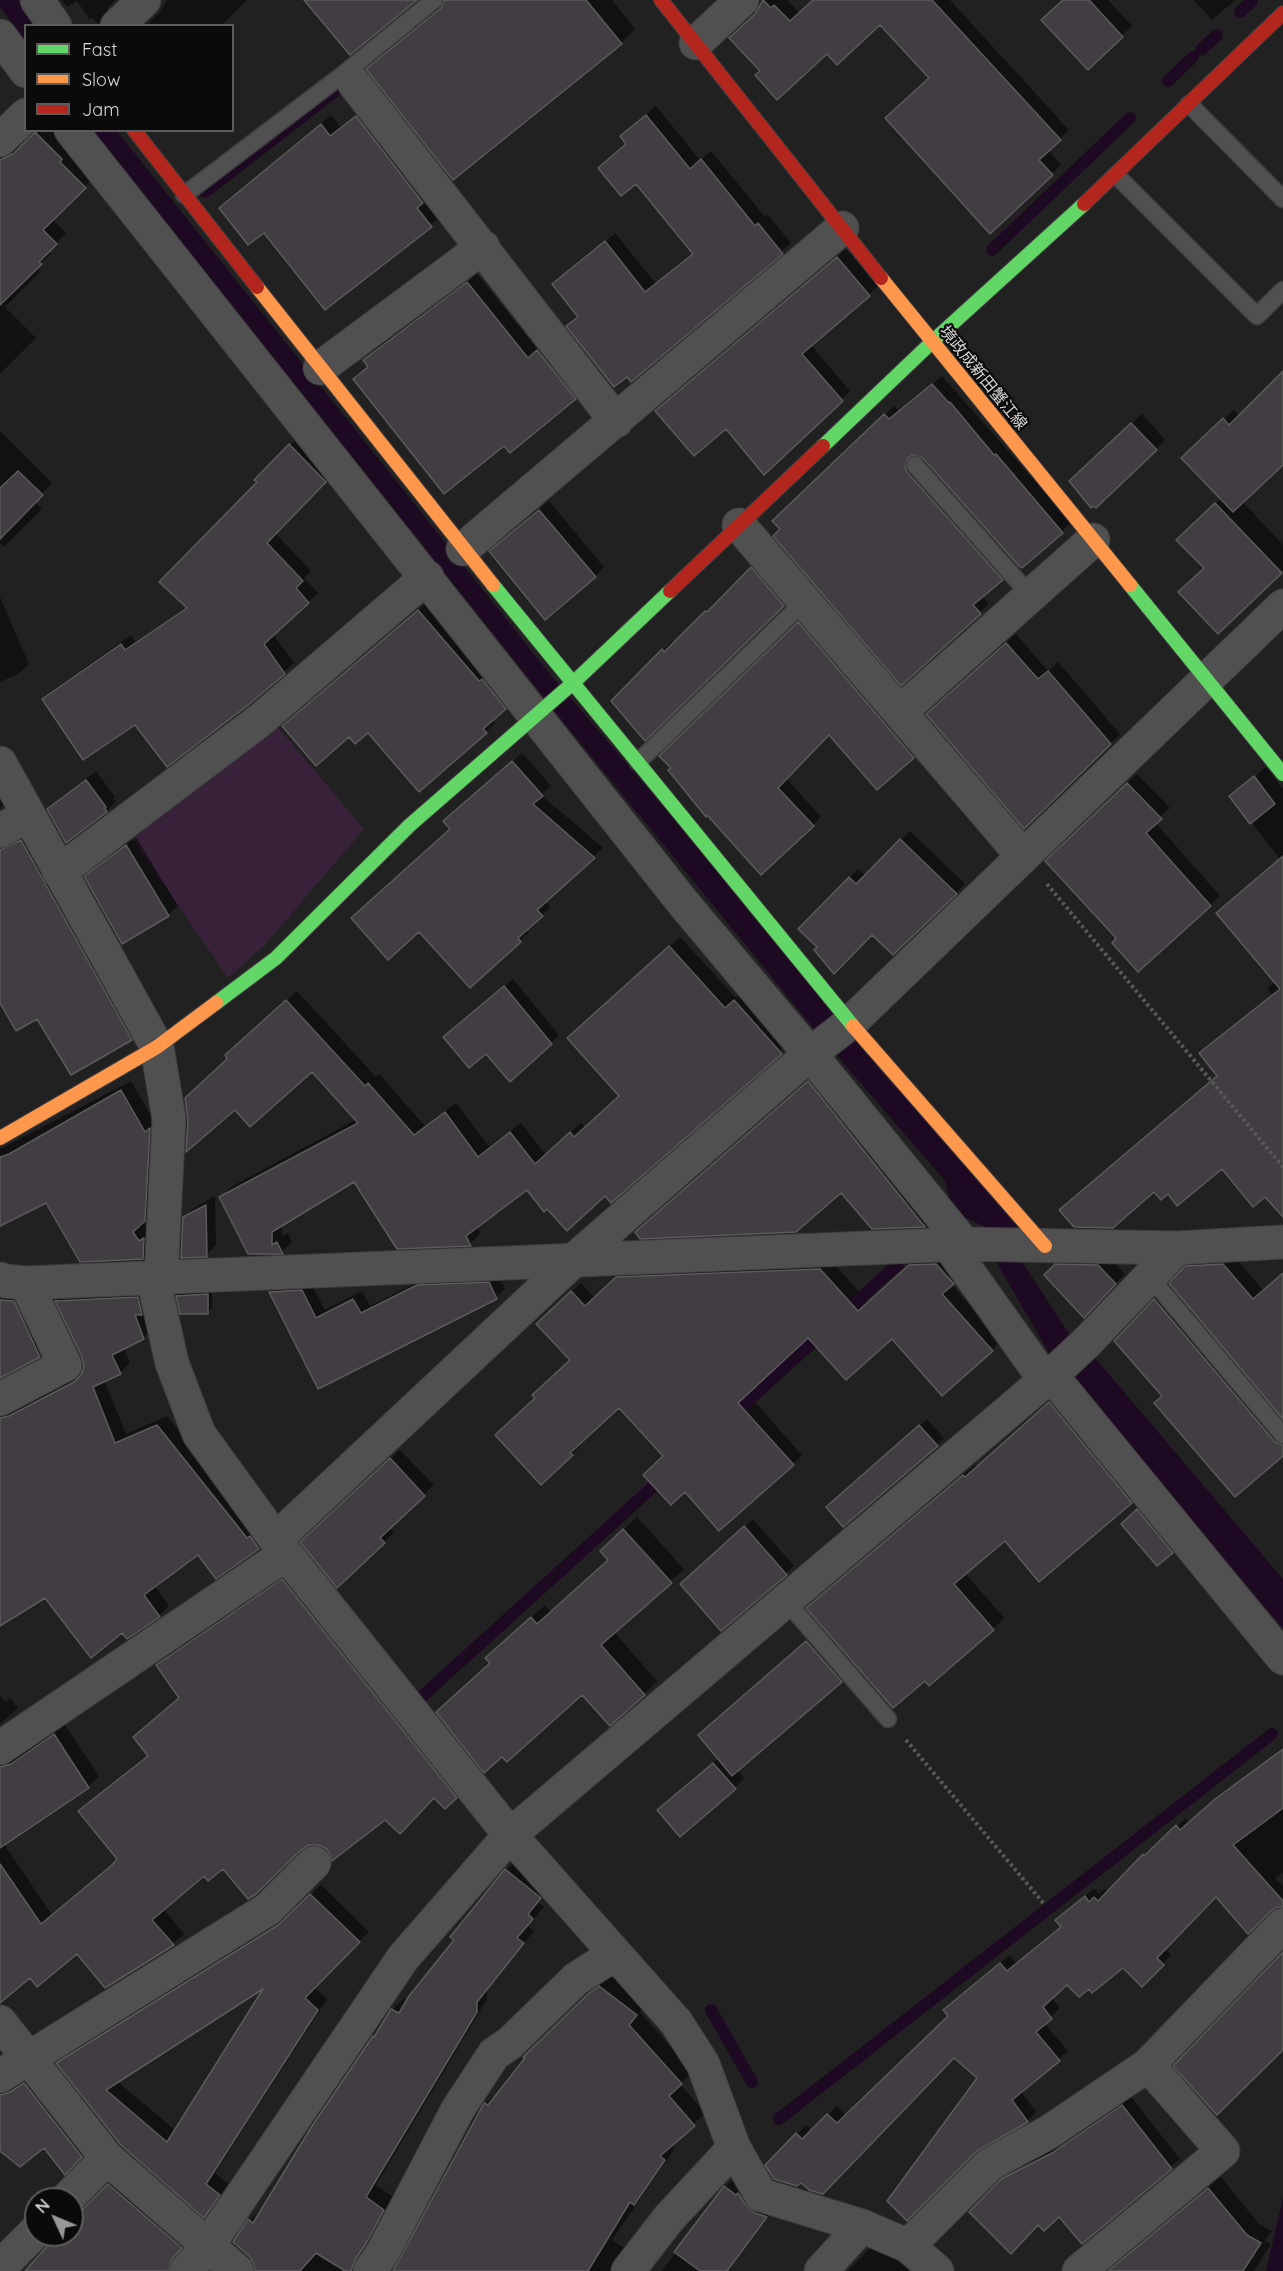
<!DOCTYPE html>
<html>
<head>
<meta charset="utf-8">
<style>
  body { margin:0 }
  #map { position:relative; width:1283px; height:2271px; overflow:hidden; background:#212121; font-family:Quicksand,sans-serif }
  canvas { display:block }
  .legend { position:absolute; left:24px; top:24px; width:210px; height:108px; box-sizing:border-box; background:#0b0a0b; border:2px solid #5d5c5d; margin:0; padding:8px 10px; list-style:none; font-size:18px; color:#d7d6d7 }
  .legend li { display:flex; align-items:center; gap:12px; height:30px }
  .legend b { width:30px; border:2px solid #5d5c5d }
  .north { position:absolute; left:24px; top:2187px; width:60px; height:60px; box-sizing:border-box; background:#0b0a0b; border:2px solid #5d5c5d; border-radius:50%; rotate:314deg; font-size:16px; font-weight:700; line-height:24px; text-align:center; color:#d7d6d7 }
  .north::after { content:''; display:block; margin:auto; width:21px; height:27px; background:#979797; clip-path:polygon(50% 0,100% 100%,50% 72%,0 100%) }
</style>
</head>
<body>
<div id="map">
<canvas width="1283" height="2271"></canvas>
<ul class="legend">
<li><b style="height:8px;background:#63d668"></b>Fast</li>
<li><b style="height:8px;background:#ff974d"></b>Slow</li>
<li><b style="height:8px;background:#b3261e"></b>Jam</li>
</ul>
<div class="north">N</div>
</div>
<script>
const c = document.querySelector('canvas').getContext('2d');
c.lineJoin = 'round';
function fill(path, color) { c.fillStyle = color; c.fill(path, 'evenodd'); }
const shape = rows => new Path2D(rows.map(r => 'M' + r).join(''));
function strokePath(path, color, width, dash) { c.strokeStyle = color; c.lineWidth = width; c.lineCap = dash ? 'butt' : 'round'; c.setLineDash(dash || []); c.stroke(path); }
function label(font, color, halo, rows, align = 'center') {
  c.font = font + ' Quicksand,"Noto Sans JP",sans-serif'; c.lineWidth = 4.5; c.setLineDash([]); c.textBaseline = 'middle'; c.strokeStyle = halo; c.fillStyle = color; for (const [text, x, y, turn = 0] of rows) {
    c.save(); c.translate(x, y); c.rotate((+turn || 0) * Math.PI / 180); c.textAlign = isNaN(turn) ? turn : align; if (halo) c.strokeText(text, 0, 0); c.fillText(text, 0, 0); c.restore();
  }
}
fill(shape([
  [272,720,364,829,265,945,228,978,127,831]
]), '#372239');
fill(shape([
  [0,0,19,0,37,25,26,26,25,42,0,6],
  [93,131,117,131,553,678,1028,1230,1017,1254,1071,1337,1096,1359,1283,1579,1283,1628,1052,1358,995,1260,990,1229,953,1212,945,1181,816,1031,569,729],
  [1283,2198,1283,2271,1266,2271]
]), '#1e0922');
fill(shape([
  [62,0,115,0,107,10,107,17,99,25,92,18,90,20,77,1,67,7],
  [167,0,247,0,221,26,146,26,159,13],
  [445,0,612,0,635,29,621,43,368,69,443,5],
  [765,0,787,0,800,13,814,0,950,0,1069,130,1048,150,1061,165,990,232,931,77,880,23,827,51,762,71,757,13],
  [1065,0,1108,0,1132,26,1088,68],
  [1194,0,1235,0,1212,20],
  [656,106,700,160,711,151,765,217,768,215,791,243,631,380,554,284,615,233,656,284,694,253,637,182,600,168,628,143,622,136],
  [366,107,441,216,325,308,264,231,221,208,331,115,341,128],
  [39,130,54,130,95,176,52,219,66,233,49,251,51,253,37,267,40,272,5,307,36,338,0,374,0,162,14,148,25,144],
  [846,249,878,286,811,345,850,391,764,473,726,427,666,402],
  [477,274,538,350,548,342,584,389,574,398,505,444,355,379,369,366,365,360,374,350],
  [1283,373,1283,463,1242,501,1283,545,1283,570,1218,632,1205,568,1193,525,1222,498,1193,448,1234,410,1239,416],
  [942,376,1071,522,1062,532,914,453,913,457,916,463,1011,570,982,596,989,604,902,683,774,521,894,406,899,411],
  [1142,414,1165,440,1156,449,1081,472],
  [0,431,52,483,34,501,42,509,4,547,0,543],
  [300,435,334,472,275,533,311,571,304,578,318,593,273,634,294,663,246,705,136,723,44,699,53,690,131,635,135,642,187,607,259,482,256,480],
  [549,501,604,567,595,576,500,542],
  [761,559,793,596,645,739,613,701,672,641,675,644],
  [0,597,29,664,18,674,0,682],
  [428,602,514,699,492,719,495,723,486,732,368,730,349,735,293,717],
  [808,615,922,748,877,788,829,733,786,778,821,817,813,825,673,768,661,756],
  [1016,634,1048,671,1058,662,1120,734,1109,745,937,705],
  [522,753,551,786,541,795,603,848,545,901,551,907,526,929,529,932,470,986,454,812],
  [1266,767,1283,789,1283,1179,1219,1075,1201,1053,1273,995,1267,989,1275,981,1218,913,1280,859,1231,796],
  [0,771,13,796,0,808],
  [96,771,115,797,113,798,116,802,106,811,49,809],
  [1137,774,1170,808,1155,822,1220,896,1138,970,1118,938,1047,861],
  [32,831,141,1028,131,1039,37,1017,0,1000,0,836],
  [910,831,965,884,893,953,872,933,819,947,800,929,858,869,866,876],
  [136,837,178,906,168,915,86,877],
  [680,937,736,998,745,991,791,1042,605,1194,527,1188,477,1226,480,1234,470,1244,398,1247,354,1180,282,1224,282,1236,288,1233,292,1242,282,1252,249,1252,221,1198,231,1187,357,1119,312,1070,229,1058,237,1045,297,991,376,1077,379,1074,425,1126,456,1103,489,1147,521,1123,546,1155,581,1123,586,1128,621,1095,579,1028],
  [513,979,559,1035,551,1043,486,1052,453,1029],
  [820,1071,936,1214,924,1225,873,1228,842,1191,648,1220],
  [131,1081,156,1124,155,1210,143,1222,150,1232,153,1248,142,1258,47,1201,0,1224,0,1149],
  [215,1196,216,1245,206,1255,184,1218,194,1208],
  [946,1255,962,1273,951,1284,1001,1340,992,1350,892,1337,808,1336,747,1393,802,1455,793,1464,685,1490,665,1456,619,1405,579,1442,581,1445,572,1454,541,1482,537,1398,571,1360,547,1314,581,1283,595,1298,627,1268,830,1260,869,1302,920,1256],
  [1066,1255,1108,1256,1125,1274,1084,1316,1046,1275],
  [1233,1255,1263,1290,1283,1273,1283,1416,1171,1283,1196,1258],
  [498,1274,505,1289,497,1297,319,1387,271,1292,280,1283,310,1282,325,1310,362,1291,370,1306,428,1277],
  [0,1286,11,1290,49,1345,39,1356,0,1376],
  [148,1288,153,1328,143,1338,123,1347,130,1363,120,1373,104,1380,126,1434,167,1416,258,1529,268,1538,259,1548,216,1577,199,1553,154,1585,169,1606,159,1616,128,1637,123,1631,45,1596,0,1624,0,1405,20,1406,83,1373,85,1367,83,1356,57,1301,67,1291],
  [212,1290,212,1308,207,1312,178,1296,182,1292],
  [1165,1291,1283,1431,1283,1455,1164,1396,1116,1341],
  [1060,1392,1142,1491,1131,1502,1005,1539,965,1573,1004,1618,993,1629,925,1679,819,1597,975,1465,977,1467],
  [927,1419,944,1438,937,1445,835,1500],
  [400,1450,434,1485,389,1527,394,1533,384,1542,312,1532],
  [1147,1501,1182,1543,1172,1552,1132,1514],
  [637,1517,684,1569,614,1632,657,1681,644,1694,582,1693,491,1662,500,1645,545,1605,551,1612,609,1560,615,1538],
  [753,1519,794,1566,722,1629,690,1576],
  [293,1570,466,1786,456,1797,434,1796,385,1818,328,1848,319,1843,308,1844,204,1874,163,1909,184,1934,173,1944,77,1952,30,1976,0,2001,0,1752,12,1757,23,1753,65,1725,99,1776,88,1787,4,1844,52,1915,118,1859,80,1811,149,1754,135,1737,180,1697,158,1665,169,1654],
  [816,1633,850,1671,737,1770,744,1778,735,1788,669,1801,719,1758,709,1726],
  [0,1695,5,1702,10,1698,18,1708,0,1724],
  [1283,1749,1283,1872,1275,1878,1283,1886,1283,1905,1216,1895,1165,1948,1171,1955,1142,1985,1124,1966,1089,1987,1067,1983,1051,1997,1060,2008,1044,2023,1068,2051,1021,2091,1036,2112,1027,2121,976,2149,979,2077,954,2056,801,2181,767,2165,806,2125,812,2131,837,2106,847,2116,950,2016,954,2001,1010,1955,1016,1963,1062,1926,1057,1920,1094,1888,1099,1894,1104,1889,1108,1893,1152,1847,1154,1848,1186,1818,1190,1823,1225,1791],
  [518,1859,551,1886,538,1902,544,1907,528,1926,534,1931,487,1989,487,1999,376,2185,395,2198,367,2271,256,2271,250,2220,261,2209,262,2210,392,2010,404,1998,408,2001,456,1940,506,1870],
  [321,1885,369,1932,314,1987,327,1999,215,2173,229,2184,214,2206,204,2216,58,2063,68,2053,290,1915],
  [268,1984,176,2131,117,2081],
  [612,1976,647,2003,640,2012,693,2072,680,2084,705,2113,671,2145,675,2148,612,2240,624,2248,620,2256,625,2271,394,2271,485,2104,497,2093,499,2094,527,2057,525,2056,601,1983],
  [34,2074,91,2146,65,2172,45,2146,0,2151,0,2092,10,2085,21,2083],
  [1131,2097,1180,2159,1082,2242,1059,2215,1038,2224,971,2212,1012,2170,1063,2145],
  [119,2175,190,2237,181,2248,177,2256,177,2263,169,2271,89,2271,62,2235,72,2235,72,2211,75,2208,84,2208,91,2203],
  [737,2176,777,2205,728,2271,662,2271,725,2187],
  [1221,2177,1259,2224,1272,2231,1265,2241,1271,2244,1254,2271,1108,2271],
  [880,2238,932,2271,848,2271]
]), '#0007');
strokePath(shape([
  [1240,12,1252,1],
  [1201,50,1217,35],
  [1168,81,1193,57],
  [205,192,343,85],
  [992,250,1130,118],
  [842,1315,898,1264],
  [731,1416,823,1333],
  [417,1701,665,1476],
  [711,2010,752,2082],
  [779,2119,1272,1734]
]), '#1e0922', 12);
const building = shape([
  [304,0,417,0,350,55,304,0],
  [444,0,586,0,622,44,453,180,366,69,441,8,444,0],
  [763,0,771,8,774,5,790,21,813,0,932,0,1061,140,1039,160,1053,175,990,234,885,118,929,78,880,25,837,65,827,54,777,100,755,75,760,71,729,38,755,14,763,0],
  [1063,0,1089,0,1123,37,1088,70,1041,20,1063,0],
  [646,115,690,169,701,159,755,226,758,223,783,254,631,382,627,377,614,387,566,326,578,317,552,284,605,241,645,292,693,254,636,184,621,196,598,168,626,144,620,136,646,115],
  [356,116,423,203,417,208,432,227,325,310,264,233,248,245,219,208,321,124,330,136,356,116],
  [35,132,62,159,60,162,86,188,43,230,57,244,39,262,42,264,0,305,0,160,13,154,35,132],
  [837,257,870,296,802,354,843,401,764,475,726,429,694,456,655,411,837,257],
  [467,282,528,358,537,350,576,399,510,453,504,446,444,494,353,379,368,367,363,360,467,282],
  [1283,371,1283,465,1233,512,1181,458,1223,418,1229,425,1283,371],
  [932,384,949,403,950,402,994,455,996,454,1063,533,1022,568,1019,566,923,458,913,455,908,458,905,467,907,472,1003,580,973,605,981,614,901,686,773,536,780,529,772,521,884,414,889,419,932,384],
  [1131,423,1157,450,1096,508,1093,506,1091,508,1069,481,1131,423],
  [289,444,326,482,267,543,303,581,296,588,309,603,264,644,285,674,247,706,167,767,135,725,83,760,42,699,121,644,125,650,187,608,159,582,257,482,254,480,289,444],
  [18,471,43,495,0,539,0,488,18,471],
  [1215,503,1282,573,1218,634,1178,592,1204,568,1176,540,1215,503],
  [539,510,596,577,545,620,489,551,539,510],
  [751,567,784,606,645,741,611,701,662,649,664,652,705,611,707,612,751,567],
  [418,610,479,681,482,679,506,709,483,729,487,733,419,792,368,733,355,744,349,737,316,766,282,726,418,610],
  [798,622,914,758,877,790,829,735,778,788,814,826,761,875,707,815,706,817,668,770,671,768,659,756,798,622],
  [1006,643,1038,679,1048,671,1111,744,1024,829,926,714,1006,643],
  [512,761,543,796,533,804,595,858,537,910,543,916,518,938,521,942,470,988,419,932,388,960,351,918,450,829,443,821,512,761],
  [1254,776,1275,804,1250,824,1229,796,1254,776],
  [86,780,106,807,105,809,107,812,66,843,47,809,86,780],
  [1127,783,1162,819,1146,833,1211,906,1138,972,1112,943,1116,938,1045,861,1127,783],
  [900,839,957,894,893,955,872,935,834,974,814,950,817,947,798,929,849,877,856,884,900,839],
  [21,840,132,1040,71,1075,37,1019,16,1031,0,1003,0,850,21,840],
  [126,845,169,916,122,944,84,876,126,845],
  [1283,856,1283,1217,1265,1197,1253,1207,1222,1169,1177,1206,1168,1194,1161,1200,1154,1192,1113,1228,1074,1227,1059,1210,1217,1076,1199,1053,1280,989,1216,913,1283,856],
  [669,946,725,1008,734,1000,782,1054,611,1203,605,1196,567,1231,547,1209,544,1212,527,1190,466,1236,471,1246,397,1249,354,1182,272,1232,272,1245,277,1242,283,1254,248,1254,219,1197,358,1123,312,1072,250,1127,235,1110,186,1152,188,1120,185,1098,227,1059,225,1055,286,1000,365,1086,368,1083,414,1135,445,1112,478,1157,510,1132,535,1164,570,1132,574,1137,619,1096,567,1038,669,946],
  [504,986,552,1044,510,1082,486,1054,469,1068,443,1037,504,986],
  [808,1081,925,1227,872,1229,841,1193,796,1232,640,1239,635,1232,808,1081],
  [121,1090,145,1132,150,1128,145,1221,133,1232,139,1241,144,1238,143,1259,80,1262,46,1203,0,1226,0,1157,9,1154,121,1090],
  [206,1205,207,1257,181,1258,183,1217,206,1205],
  [936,1264,954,1284,942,1294,993,1351,942,1396,892,1339,846,1380,808,1338,738,1403,794,1465,719,1531,685,1492,671,1505,643,1475,663,1456,619,1408,570,1453,573,1455,541,1485,495,1435,535,1398,532,1395,570,1360,536,1324,571,1291,585,1306,616,1277,820,1269,858,1311,909,1265,936,1264],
  [1055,1264,1098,1265,1116,1284,1084,1318,1044,1275,1055,1264],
  [1223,1264,1253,1299,1283,1273,1283,1419,1169,1283,1185,1266,1223,1264],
  [489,1282,497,1299,318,1389,269,1292,302,1290,316,1318,353,1299,361,1313,417,1285,489,1282],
  [208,1294,208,1314,180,1314,176,1296,208,1294],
  [138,1297,142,1315,135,1315,144,1339,112,1355,121,1374,93,1387,115,1443,157,1425,247,1538,250,1536,259,1549,216,1579,198,1555,144,1595,160,1617,127,1639,122,1633,91,1658,45,1598,0,1626,0,1418,9,1416,74,1382,81,1375,84,1366,82,1357,55,1301,138,1297],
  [1154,1299,1275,1442,1283,1445,1283,1456,1235,1497,1154,1403,1162,1396,1114,1341,1154,1299],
  [0,1300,14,1301,40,1357,0,1378,0,1300],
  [1049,1402,1132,1503,1039,1582,1005,1541,954,1584,994,1630,929,1686,925,1681,893,1708,806,1608,963,1475,965,1477,1049,1402],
  [919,1425,938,1446,843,1527,826,1507,919,1425],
  [390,1458,425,1496,380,1538,385,1543,337,1588,300,1542,390,1458],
  [1137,1509,1173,1553,1157,1566,1121,1524,1137,1509],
  [744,1526,787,1575,721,1631,680,1584,744,1526],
  [623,1529,672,1583,601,1645,645,1695,610,1726,582,1695,507,1762,502,1757,484,1773,436,1712,490,1663,485,1658,531,1617,537,1624,608,1560,600,1551,623,1529],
  [282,1579,457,1798,445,1809,434,1798,400,1834,385,1820,332,1861,327,1849,318,1845,309,1845,301,1850,256,1894,248,1899,223,1869,208,1881,204,1876,152,1920,174,1945,105,1988,77,1954,37,1987,30,1978,0,2003,0,1864,41,1924,112,1865,117,1859,78,1811,148,1756,133,1737,179,1698,156,1665,282,1579],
  [806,1641,842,1682,732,1776,698,1735,806,1641],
  [54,1734,89,1788,0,1848,0,1767,11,1764,54,1734],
  [1283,1749,1283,1808,1233,1845,1283,1901,1283,1907,1277,1907,1270,1912,1248,1934,1216,1897,1157,1958,1164,1965,1142,1987,1123,1968,1092,1993,1089,1989,1079,1997,1067,1985,1043,2007,1052,2019,1036,2032,1060,2061,1012,2100,1028,2122,977,2151,907,2221,887,2201,977,2078,954,2058,823,2194,809,2190,801,2183,797,2186,774,2179,765,2165,796,2133,802,2139,827,2114,837,2123,948,2016,943,2010,1000,1963,1007,1971,1061,1927,1055,1920,1085,1896,1089,1902,1094,1897,1098,1901,1143,1854,1144,1856,1176,1825,1180,1830,1215,1799,1283,1749],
  [713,1763,736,1789,680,1837,657,1810,713,1763],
  [505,1869,541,1898,528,1914,533,1919,517,1938,524,1943,477,2002,477,2012,366,2197,384,2210,367,2242,355,2260,351,2271,345,2271,316,2253,300,2271,255,2271,254,2264,250,2257,233,2242,248,2219,253,2223,312,2126,373,2036,374,2037,391,2009,399,2013,409,1996,454,1940,450,1937,505,1869],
  [310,1894,360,1942,305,1998,318,2010,206,2184,220,2195,204,2218,121,2145,56,2063,278,1925,310,1894],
  [263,1989,167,2142,106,2090,263,1989],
  [1283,1952,1283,2050,1217,2115,1173,2066,1283,1952],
  [599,1986,637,2015,629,2025,682,2084,669,2096,695,2126,660,2156,665,2160,634,2205,630,2202,588,2271,393,2271,484,2103,488,2105,525,2058,523,2057,588,1994,599,1986],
  [24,2083,82,2157,65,2175,44,2148,20,2167,0,2151,0,2095,10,2092,24,2083],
  [1122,2105,1172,2169,1082,2244,1059,2217,1044,2231,1038,2225,1011,2254,969,2212,1001,2179,1052,2153,1122,2105],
  [108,2184,182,2248,172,2259,168,2271,25,2271,49,2244,54,2235,72,2235,72,2217,80,2212,108,2184],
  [724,2186,736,2195,738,2193,745,2204,755,2213,767,2217,727,2271,700,2271,674,2252,724,2186],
  [1208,2188,1247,2235,1261,2243,1243,2271,1108,2271,1208,2188]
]);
fill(building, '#423c43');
strokePath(building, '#5b5b5b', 1.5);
const lane = shape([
  [1189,104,1283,199],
  [1116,175,1257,316,1283,290],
  [184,195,346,72,434,0],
  [915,465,1031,596],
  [638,762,805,601],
  [1150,1277,1283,1435],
  [786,1601,888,1719]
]);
const street = shape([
  [37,0,55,26],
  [117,26,144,0],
  [0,36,26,71],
  [696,43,742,0],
  [354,83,616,421],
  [71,130,684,904,810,1054,964,1244],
  [0,140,26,115],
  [320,368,483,247],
  [739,525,1023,856],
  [463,549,842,228],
  [900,712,1093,540],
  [0,763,157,1047,169,1119,161,1277],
  [0,831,28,815],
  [59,872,259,721,427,577],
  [949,1245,1045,1380],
  [153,1278,172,1363,199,1434,286,1554,510,1835,676,2022,703,2064,734,2148,761,2195,862,2226,908,2246,937,2271],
  [0,1279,5,1281,26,1283,964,1244,1177,1248,1283,1242],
  [1051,1375,1283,1658],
  [0,1399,65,1365,26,1283],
  [276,1539,574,1260,810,1054,850,1023,1283,606],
  [0,1748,286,1554],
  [0,2022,107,2158,237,2271],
  [0,2076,268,1909,314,1863],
  [67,2199,107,2158],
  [908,2246,990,2164,1049,2132,1148,2065,1283,1925],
  [0,2267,36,2231],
  [186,2271,207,2247,403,1958,510,1835,1056,1371,1087,1342,1177,1248],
  [370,2271,383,2252,458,2109,494,2054,510,2043,576,1979,615,1954],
  [628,2271,669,2218,734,2148],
  [821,2271,862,2226],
  [1079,2271,1223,2151,1148,2065]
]);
const fast = shape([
  [823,446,932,342,1084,204],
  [493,585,853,1026],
  [1130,585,1283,774],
  [216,1003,276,958,410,825,573,683,670,591]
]);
const slow = shape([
  [881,278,1130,585],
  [257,287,493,585],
  [853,1026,1045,1246],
  [0,1138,157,1047,216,1003]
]);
const jam = shape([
  [661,0,881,278],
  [134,130,257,287],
  [1084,204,1283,13],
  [670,591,823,446]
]);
strokePath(lane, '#3e3e3e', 19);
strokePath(street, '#3e3e3e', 35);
strokePath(fast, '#3e3e3e', 16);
strokePath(slow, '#3e3e3e', 16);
strokePath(jam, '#3e3e3e', 16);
strokePath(shape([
  [1047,884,1283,1167],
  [906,1740,1045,1905]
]), '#595859', 4, [3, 3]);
strokePath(lane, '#515051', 16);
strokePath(street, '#515051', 33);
strokePath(fast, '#63d668', 14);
strokePath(slow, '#ff974d', 14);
strokePath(jam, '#b3261e', 14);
label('16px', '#d7d6d7', '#0b0a0b', [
  ["境政成新田蟹江線",983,378,51]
]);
</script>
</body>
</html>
